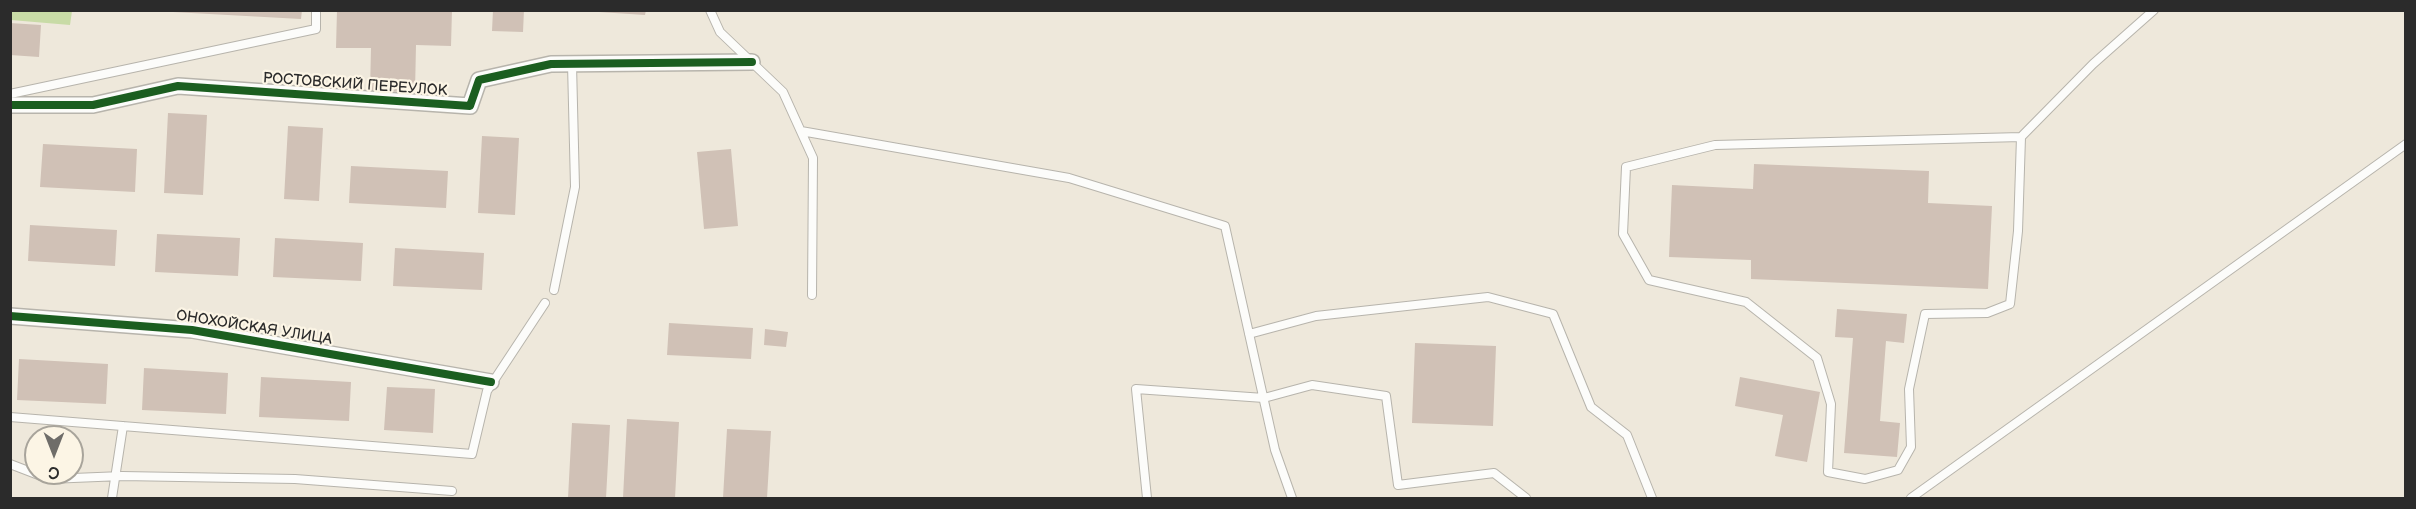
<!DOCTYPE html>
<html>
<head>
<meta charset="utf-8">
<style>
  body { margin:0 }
  #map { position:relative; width:2416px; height:509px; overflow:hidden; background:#eee8db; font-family:"Balsamiq Sans",sans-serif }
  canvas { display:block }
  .frame { position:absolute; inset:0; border:12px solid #2b2b2b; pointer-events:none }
  .north { position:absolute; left:24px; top:425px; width:60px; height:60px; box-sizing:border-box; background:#fcf5e5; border:2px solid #a8a49b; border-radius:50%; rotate:180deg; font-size:16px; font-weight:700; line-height:24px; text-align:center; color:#2b2b2b }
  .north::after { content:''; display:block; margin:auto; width:21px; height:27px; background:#6f6d69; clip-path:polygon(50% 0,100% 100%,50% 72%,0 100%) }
</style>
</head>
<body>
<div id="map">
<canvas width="2416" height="509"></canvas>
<div class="frame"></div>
<div class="north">С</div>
</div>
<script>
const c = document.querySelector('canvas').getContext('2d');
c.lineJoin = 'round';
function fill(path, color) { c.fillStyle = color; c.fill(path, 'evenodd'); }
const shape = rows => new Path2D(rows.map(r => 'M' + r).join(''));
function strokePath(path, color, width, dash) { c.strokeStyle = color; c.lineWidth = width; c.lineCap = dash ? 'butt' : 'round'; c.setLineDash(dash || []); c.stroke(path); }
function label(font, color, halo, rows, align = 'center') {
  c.font = font + ' "Balsamiq Sans",sans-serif'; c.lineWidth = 4.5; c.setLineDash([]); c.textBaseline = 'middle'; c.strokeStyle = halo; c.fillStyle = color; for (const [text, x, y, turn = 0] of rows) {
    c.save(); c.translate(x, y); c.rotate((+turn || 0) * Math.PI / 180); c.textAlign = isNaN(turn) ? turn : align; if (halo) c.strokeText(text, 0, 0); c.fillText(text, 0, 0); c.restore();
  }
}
fill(shape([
  [10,11,11,10,72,11,70,25,11,20]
]), '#c8dba6');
fill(shape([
  [173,10,302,10,301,19,173,12],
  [337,10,452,10,451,46,416,45,415,92,370,91,371,48,336,48],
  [493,10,524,10,523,32,492,31],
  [599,10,646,10,645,15,599,12],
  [10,23,41,25,39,57,10,55],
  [168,113,207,115,203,195,164,193],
  [288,126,323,128,319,201,284,199],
  [482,136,519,138,515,215,478,213],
  [43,144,137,149,135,192,40,187],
  [731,149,738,226,704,229,697,152],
  [1754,164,1929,171,1928,203,1992,206,1988,289,1751,279,1751,260,1669,257,1672,185,1753,189],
  [351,166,448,171,446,208,349,203],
  [30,225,117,230,115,266,28,261],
  [157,234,240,238,238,276,155,272],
  [275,238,363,243,361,281,273,277],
  [395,248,484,253,482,290,393,286],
  [1837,309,1907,314,1904,343,1886,341,1880,421,1900,423,1897,457,1844,453,1853,338,1835,337],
  [669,323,753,328,751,359,667,355],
  [765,329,788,332,786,347,764,345],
  [1415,343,1496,346,1493,426,1412,423],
  [19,359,108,364,106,404,17,400],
  [144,368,228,373,226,414,142,410],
  [261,377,351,382,349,421,259,417],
  [1740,377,1820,392,1807,462,1775,456,1783,415,1735,406],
  [387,387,435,389,433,433,384,430],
  [627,419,679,422,675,498,623,498],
  [572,423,610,425,606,498,568,498],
  [727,429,771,431,767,498,723,498]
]), '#d0c1b6');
const service = shape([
  [710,10,720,32,783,92,813,158,812,295],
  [10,94,316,29,316,10],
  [801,131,1069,178,1225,226,1275,450,1292,498],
  [2021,137,1715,145,1626,167,1623,234,1649,280,1746,302,1817,358,1831,404,1828,472,1865,479,1898,470,1911,447,1909,389,1925,314,1987,313,2010,304,2018,231,2021,137,2093,64,2154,10],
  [554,290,575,187,572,64],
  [1249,334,1316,316,1488,297,1553,314,1591,407,1627,435,1652,498],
  [10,417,472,454,487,391,545,303],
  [10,464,49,479,122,476,295,479,452,491],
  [112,498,123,426],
  [1147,498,1136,389,1264,398,1312,385,1386,396,1398,485,1494,473,1526,498],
  [1911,498,2406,144]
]);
const minor = shape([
  [10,105,93,105,178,86,470,106,479,80,551,64,752,62],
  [10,316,192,330,491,382]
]);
strokePath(service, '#b7b4ac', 10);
strokePath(minor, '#b7b4ac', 18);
strokePath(service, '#fcfcfa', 8);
strokePath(minor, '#fcfcfa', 15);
strokePath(shape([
  [10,105,93,105,178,86,470,106,479,80,551,64,752,62],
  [10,316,192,330,491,382]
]), '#1b5e20', 8);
label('15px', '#2b2b2b', '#fcf5e5', [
  ["РОСТОВСКИЙ ПЕРЕУЛОК",355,85,4],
  ["ОНОХОЙСКАЯ УЛИЦА",254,328,9]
]);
</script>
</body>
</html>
